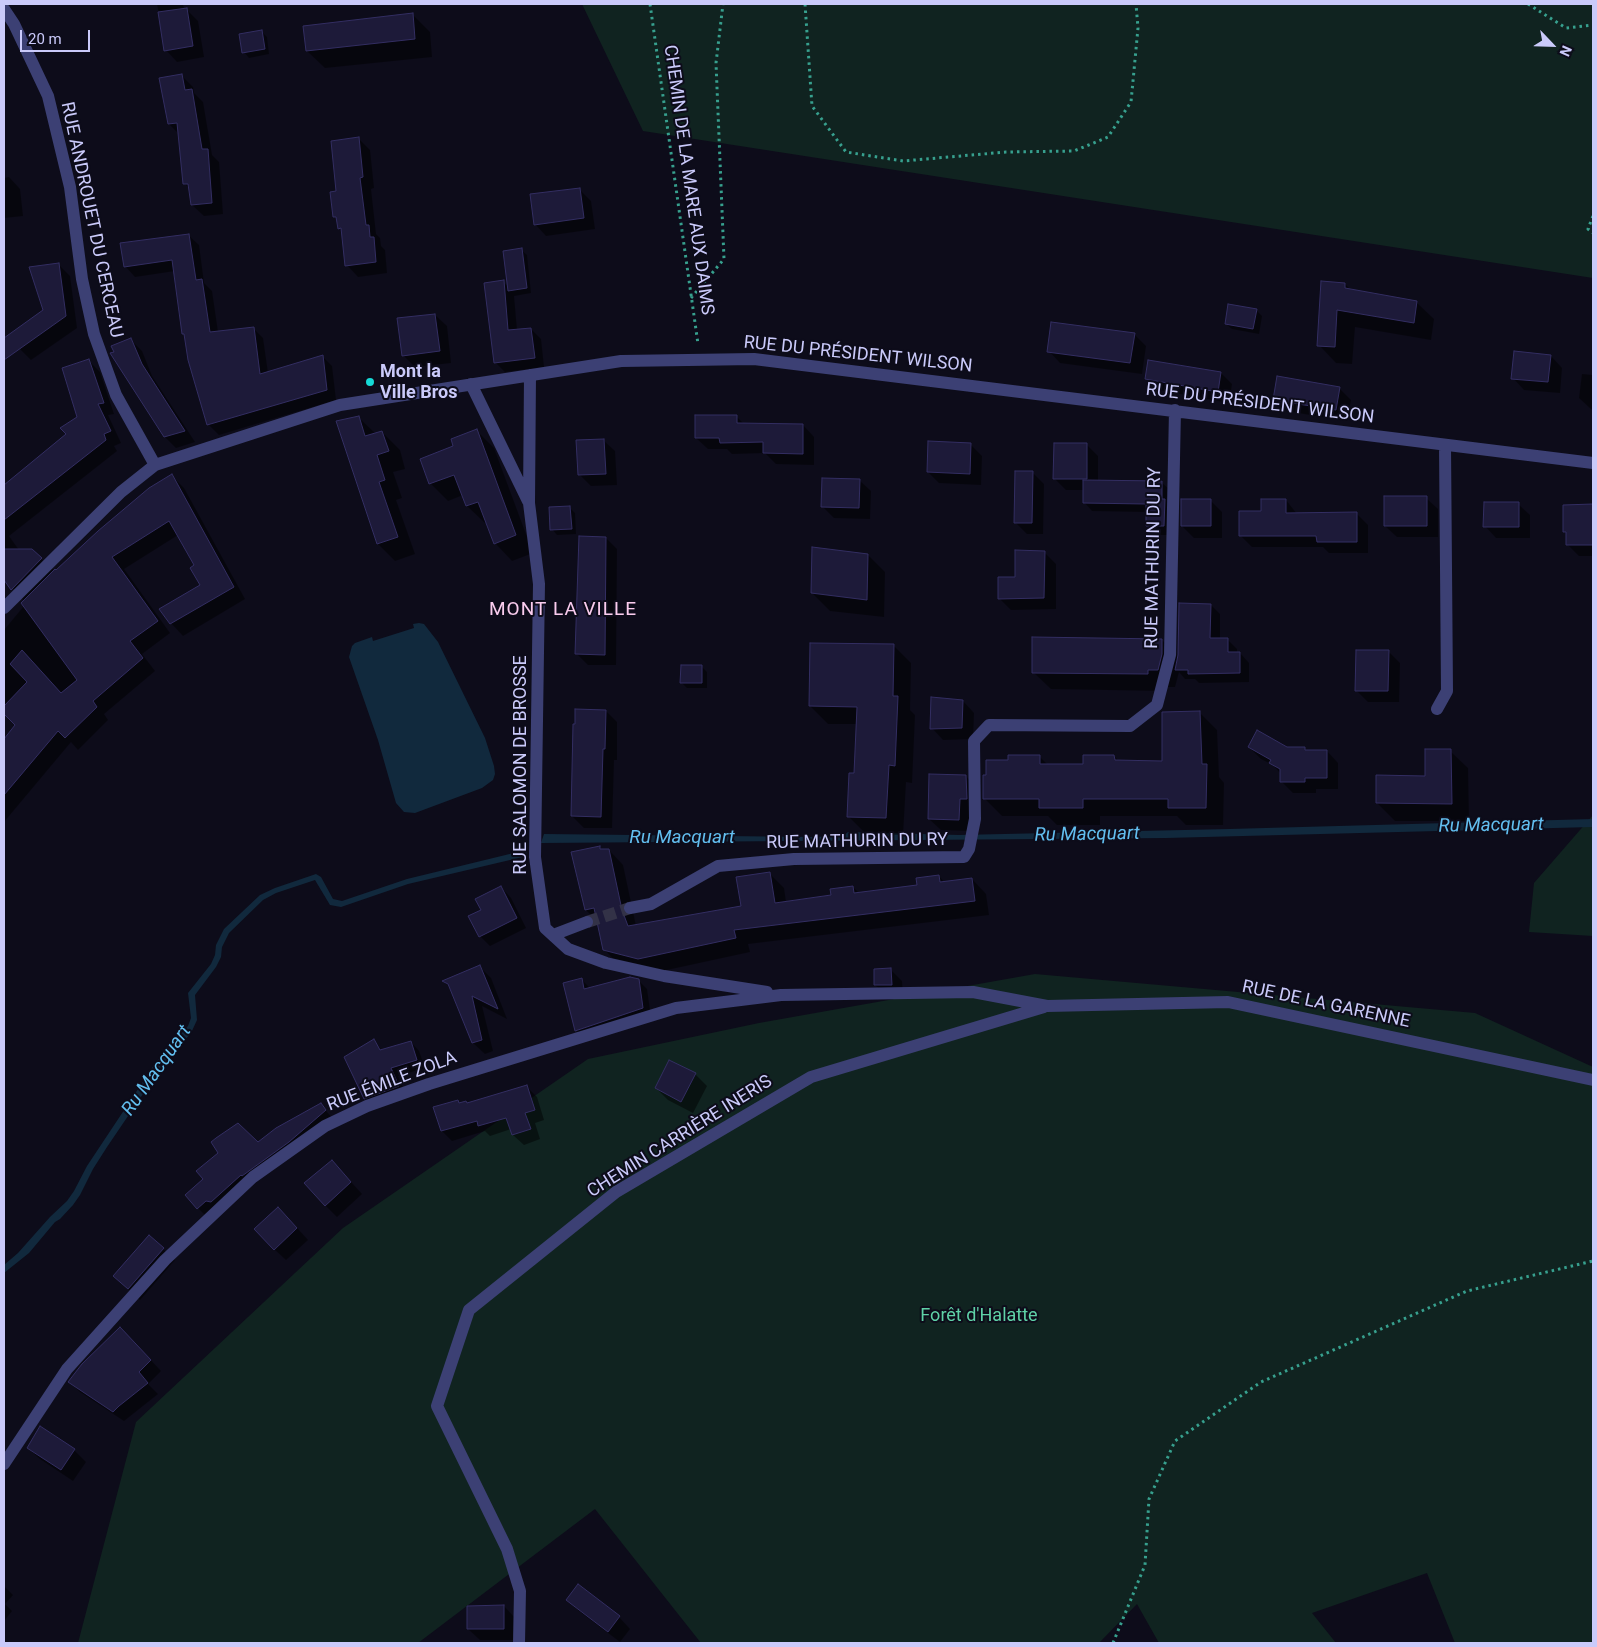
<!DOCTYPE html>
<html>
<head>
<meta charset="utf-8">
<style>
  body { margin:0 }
  #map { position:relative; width:1597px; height:1647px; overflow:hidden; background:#0d0c1a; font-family:Roboto,sans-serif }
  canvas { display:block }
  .frame { position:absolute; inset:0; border:5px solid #cacafa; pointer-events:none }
  .north { position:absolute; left:1527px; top:20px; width:50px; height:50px; -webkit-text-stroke:4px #0d0c1a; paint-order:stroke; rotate:114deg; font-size:14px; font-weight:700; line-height:20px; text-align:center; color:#cacafa }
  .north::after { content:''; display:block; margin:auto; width:18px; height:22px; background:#cacafa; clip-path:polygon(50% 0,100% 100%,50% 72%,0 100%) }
  .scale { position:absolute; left:20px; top:30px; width:70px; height:22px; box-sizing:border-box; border:2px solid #cacafa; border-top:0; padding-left:6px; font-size:15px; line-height:18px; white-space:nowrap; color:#cacafa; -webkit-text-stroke:4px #0d0c1a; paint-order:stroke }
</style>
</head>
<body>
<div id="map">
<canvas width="1597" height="1647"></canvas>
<div class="frame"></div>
<div class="north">N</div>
<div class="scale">20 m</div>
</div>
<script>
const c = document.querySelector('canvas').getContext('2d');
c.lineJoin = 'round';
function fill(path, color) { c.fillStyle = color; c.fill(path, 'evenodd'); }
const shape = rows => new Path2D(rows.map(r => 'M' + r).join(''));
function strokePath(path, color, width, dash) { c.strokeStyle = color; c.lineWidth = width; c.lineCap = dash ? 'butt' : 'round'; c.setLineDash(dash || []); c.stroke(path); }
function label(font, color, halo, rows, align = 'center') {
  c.font = font + ' Roboto,sans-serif'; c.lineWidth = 4; c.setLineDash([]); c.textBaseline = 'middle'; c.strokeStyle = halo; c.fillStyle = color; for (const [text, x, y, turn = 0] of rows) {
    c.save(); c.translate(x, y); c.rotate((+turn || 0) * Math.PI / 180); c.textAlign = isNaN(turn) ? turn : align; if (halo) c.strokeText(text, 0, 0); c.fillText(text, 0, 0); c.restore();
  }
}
fill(shape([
  [582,4,1593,4,1593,278,643,131],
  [1593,815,1593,936,1529,932,1534,883],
  [1035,974,1475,1013,1593,1067,1593,1643,1455,1643,1427,1573,1312,1613,1336,1643,1159,1643,1137,1604,1099,1643,701,1643,595,1509,418,1643,78,1643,136,1422,343,1228,588,1059,759,1023]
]), '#102320');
fill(shape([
  [419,623,424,624,438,642,485,738,494,766,495,774,493,780,482,788,415,813,404,812,396,803,378,740,349,657,352,646,355,643,372,637,373,641,414,628,413,624],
  [1593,819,1593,827,1166,838,541,843,544,834,813,837,843,836,848,832,959,835,1229,829],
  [526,850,527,856,408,884,341,907,330,905,315,880,276,893,263,900,229,933,222,947,221,957,216,967,195,995,197,1020,191,1033,164,1063,107,1147,93,1169,80,1195,73,1205,60,1219,55,1222,29,1253,4,1273,4,1265,18,1253,50,1217,67,1201,74,1191,87,1166,156,1062,188,1026,191,1018,188,993,211,964,215,955,216,945,224,929,260,895,275,888,316,874,321,877,333,899,342,901,407,879]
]), '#11293d');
fill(shape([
  [157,4,183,4,184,9,186,9,198,21,204,57,177,62,166,50],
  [413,15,430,32,432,57,325,68,307,51],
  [261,31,267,37,269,54,249,58,244,52],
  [182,76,193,87,194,93,203,102,212,155,219,162,223,214,204,216,192,205,190,189,185,184,179,134,169,124],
  [359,139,370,150,374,188,371,189,376,234,380,238,381,246,385,250,387,273,358,277,347,265,343,232,339,228,338,220,334,217,338,192],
  [9,177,20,189,23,216,4,218,4,178],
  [579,189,591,201,595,229,546,236,535,224],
  [188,235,199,245,204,283,212,291,218,332,253,328,263,338,268,373,322,356,332,366,336,400,219,435,208,424,175,271,135,277,125,266],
  [521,250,527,255,531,293,514,296,517,330,531,329,541,339,544,367,505,372,495,362,503,282,509,287],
  [58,264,70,276,77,328,31,360,20,349,10,335,45,310],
  [1345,284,1351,290,1416,302,1434,319,1431,340,1355,327,1352,364,1336,363,1319,345],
  [1256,310,1262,316,1259,334,1232,329,1226,324],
  [435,315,447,326,451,363,415,367,403,355],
  [1134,334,1146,346,1142,374,1060,363,1049,351],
  [131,340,142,351,152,376,195,442,176,448,165,437,115,352],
  [1551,356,1562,368,1560,393,1524,390,1513,378],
  [89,361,100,372,114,414,108,415,121,443,114,446,117,451,9,536,19,550,32,551,56,572,172,476,184,488,245,599,183,636,171,623,202,585,196,566,178,535,124,569,170,633,142,654,155,671,104,714,108,720,78,750,71,742,4,822,4,741,16,725,4,713,4,630,24,606,24,601,4,578,4,486,68,435,78,417],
  [1221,373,1232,384,1229,403,1158,390,1147,378],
  [1582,374,1593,375,1593,410,1591,409,1579,398],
  [1339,388,1351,400,1347,421,1286,411,1275,400],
  [736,416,744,424,803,425,814,437,814,465,776,464,765,453,732,454,727,449,708,449,696,438],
  [358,417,376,434,382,432,400,450,405,469,393,472,402,498,396,500,415,554,395,561,378,544,338,422],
  [477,431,494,448,533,553,512,561,495,543,487,523,485,523,467,506,463,495,448,501,430,483,455,446],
  [603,440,615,451,617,485,591,486,580,475],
  [970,444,982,456,981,485,939,483,928,472],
  [1087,445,1098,456,1098,481,1161,482,1170,490,1173,535,1156,535,1147,526,1147,512,1092,511,1084,502,1084,490,1066,490,1054,478],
  [1032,472,1044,484,1043,534,1027,534,1015,522],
  [859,480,871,491,870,519,834,518,823,507],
  [1426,498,1438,509,1438,537,1397,537,1385,526],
  [1210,500,1222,512,1222,538,1194,538,1182,526],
  [1286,500,1297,514,1356,513,1368,525,1368,553,1329,553,1323,547,1252,547,1241,536,1262,512],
  [1592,503,1593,503,1593,556,1579,556,1567,544,1568,535,1564,532,1591,506],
  [1518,504,1530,515,1530,538,1496,538,1485,526],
  [570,508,575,513,576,534,557,535,552,529],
  [606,538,617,549,616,665,588,665,577,654],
  [1044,552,1056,564,1056,609,1011,610,999,598,1016,578],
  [868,555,885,572,884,617,830,611,812,593],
  [1211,605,1220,614,1220,639,1227,639,1237,649,1237,653,1240,653,1249,663,1249,682,1199,683,1195,679,1185,679,1179,672,1175,687,1165,687,1164,691,1051,689,1033,672,1162,640,1179,658],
  [893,645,911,663,910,710,915,715,912,783,906,782,903,835,866,834,848,816,856,774,858,724,828,724,810,706],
  [1388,651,1400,663,1399,702,1368,702,1356,690],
  [702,667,707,672,707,688,687,688,681,682],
  [963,701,974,713,973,739,943,740,932,728],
  [606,711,617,722,617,760,614,760,612,828,584,828,572,816],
  [1200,713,1217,730,1219,777,1224,783,1223,825,1186,825,1177,816,1100,816,1100,825,1057,825,1048,816,1002,816,984,798,1009,762,1039,756,1048,765,1084,765,1114,756,1120,762,1163,762],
  [1249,747,1304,748,1308,752,1327,751,1338,763,1338,789,1316,789,1316,793,1293,793,1281,781,1281,774,1273,765,1261,759],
  [1450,751,1468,768,1469,821,1395,821,1377,803,1426,777],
  [966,776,977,788,970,831,941,830,929,819],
  [600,847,603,851,609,850,623,865,636,926,742,907,769,873,784,888,786,902,833,896,853,887,859,893,919,886,939,876,945,883,972,879,986,894,989,915,748,944,750,952,653,973,618,964,604,949,598,922,586,910,572,853],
  [501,887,511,898,526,928,490,946,480,936,483,911],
  [480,967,491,978,507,1019,482,1006,493,1051,485,1054,473,1043,451,989,444,981],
  [890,969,902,981,903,996,887,996,875,985],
  [582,980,590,988,638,980,647,989,651,1017,585,1039,576,1030],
  [373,1041,383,1051,411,1042,419,1051,425,1068,398,1076,406,1095,373,1106,365,1098],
  [695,1074,707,1086,693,1113,668,1100,656,1088],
  [527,1087,537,1097,544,1120,535,1123,540,1139,524,1145,513,1135,511,1129,490,1136,485,1131,452,1141,442,1131,458,1102,460,1104,468,1104],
  [321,1105,334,1120,207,1217,198,1208,258,1144],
  [343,1173,362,1194,337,1217,325,1205],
  [290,1220,308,1240,286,1260,274,1249],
  [149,1236,175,1260,140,1300,115,1276],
  [131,1339,161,1371,148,1384,158,1394,124,1421,80,1392,70,1382],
  [41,1428,74,1450,86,1462,73,1481,40,1459,28,1448],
  [4,1586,13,1595,5,1604,12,1611,4,1621],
  [568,1600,619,1617,630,1629,620,1642,579,1611],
  [504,1606,515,1618,515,1640,480,1640,468,1629]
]), '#0007');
const building = shape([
  [187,8,193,46,164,51,158,12,187,8],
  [413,13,415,39,306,51,303,26,413,13],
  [262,30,265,49,242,53,239,34,262,30],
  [182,74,185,90,192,89,202,149,208,149,212,203,191,205,188,184,183,184,177,123,168,124,159,78,182,74],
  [359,137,363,177,360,178,366,225,369,225,370,237,374,237,376,262,345,266,341,228,338,229,336,217,333,217,330,192,336,191,331,141,359,137],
  [580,188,584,218,534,225,530,194,580,188],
  [189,234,196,280,202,279,210,332,254,327,260,374,323,355,327,390,207,425,188,360,184,334,182,334,172,260,124,267,120,243,189,234],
  [522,248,527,288,508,291,503,251,522,248],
  [59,263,66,316,4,360,4,338,43,310,29,267,59,263],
  [504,280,508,330,531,328,535,358,494,363,484,283,504,280],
  [1321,281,1345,283,1345,288,1417,301,1414,323,1337,310,1335,347,1317,346,1321,281],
  [1228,304,1257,309,1253,329,1225,324,1228,304],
  [435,314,440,351,402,356,397,318,435,314],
  [1051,322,1135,333,1130,363,1047,352,1051,322],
  [131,338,142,364,185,431,164,437,110,353,114,352,111,346,131,338],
  [1514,351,1551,355,1548,382,1511,379,1514,351],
  [89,359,104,403,98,404,111,431,104,434,106,440,4,520,4,485,66,434,60,428,77,417,62,368,89,359],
  [1148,360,1221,372,1218,392,1145,379,1148,360],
  [1277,376,1340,387,1336,410,1273,400,1277,376],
  [695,415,737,415,737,423,803,424,803,454,763,453,763,442,720,443,719,438,695,438,695,415],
  [359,416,365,436,382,431,389,451,377,455,385,480,379,482,398,537,377,544,336,421,359,416],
  [477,429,516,535,494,544,478,502,466,506,454,475,429,484,420,459,453,446,451,439,477,429],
  [604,439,606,474,578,475,576,440,604,439],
  [928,441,971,443,970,474,927,472,928,441],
  [1054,443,1087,443,1087,479,1053,479,1054,443],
  [1015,471,1033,471,1032,523,1014,523,1015,471],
  [172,474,234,587,170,624,159,609,200,585,190,568,194,565,169,521,112,557,158,621,130,641,143,658,93,701,97,707,65,738,58,731,4,795,4,739,15,725,4,714,4,706,27,682,10,664,22,650,61,693,77,680,21,603,55,569,56,570,98,531,149,488,172,474],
  [822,478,860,479,859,508,821,507,822,478],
  [1083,480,1162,481,1162,499,1165,499,1164,526,1146,526,1146,504,1083,503,1083,480],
  [1384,496,1427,496,1427,526,1384,526,1384,496],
  [1181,499,1211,499,1211,526,1181,526,1181,499],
  [1261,499,1286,499,1286,513,1357,512,1357,542,1317,542,1316,536,1239,536,1239,511,1261,511,1261,499],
  [1484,502,1519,502,1519,527,1483,527,1484,502],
  [1593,504,1593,545,1566,545,1566,532,1563,532,1563,505,1593,504],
  [570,506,572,529,550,530,549,507,570,506],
  [579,536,606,537,605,655,575,654,579,536],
  [812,547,868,554,867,600,811,593,812,547],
  [4,549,32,549,42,558,11,590,4,580,4,549],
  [1015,550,1045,551,1044,598,998,599,998,577,1015,577,1015,550],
  [1179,603,1211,604,1210,638,1228,638,1228,652,1240,652,1240,673,1188,674,1188,670,1175,670,1178,655,1179,603],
  [1032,637,1162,639,1162,654,1158,670,1148,670,1148,674,1032,673,1032,637],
  [810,643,894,644,893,696,898,696,895,766,889,765,886,818,847,817,849,773,854,773,857,707,809,706,810,643],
  [1356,650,1389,650,1388,691,1355,691,1356,650],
  [681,665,702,665,702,683,680,683,681,665],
  [931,697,963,700,962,728,930,729,931,697],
  [575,709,606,710,605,749,603,749,601,817,571,816,573,724,575,724,575,709],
  [1200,711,1202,764,1207,764,1206,808,1168,808,1168,799,1083,799,1083,808,1039,808,1039,799,983,799,983,775,986,775,986,760,1008,760,1008,755,1040,755,1040,764,1083,764,1083,755,1114,755,1115,760,1162,761,1162,712,1200,711],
  [1257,730,1287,747,1305,747,1305,750,1327,750,1327,778,1305,778,1305,782,1280,782,1280,769,1269,763,1271,760,1248,747,1257,730],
  [1425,749,1451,749,1452,804,1376,803,1376,775,1425,776,1425,749],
  [929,774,966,775,967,799,960,799,959,820,928,819,929,774],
  [600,846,600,849,609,849,622,910,628,926,741,906,736,877,770,872,775,903,831,895,830,889,853,886,854,893,917,885,916,878,939,875,940,882,972,878,975,901,734,930,736,938,638,959,603,950,594,908,585,910,571,852,600,846],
  [501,886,517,918,479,937,468,916,481,910,475,899,501,886],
  [480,965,498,1009,472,996,482,1040,472,1043,448,984,442,981,480,965],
  [891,968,892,985,874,985,874,969,891,968],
  [630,977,639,979,643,1008,575,1031,563,983,582,978,584,989,630,977],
  [374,1039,380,1050,411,1041,417,1060,391,1068,399,1086,364,1099,344,1057,374,1039],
  [669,1060,696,1073,681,1102,655,1088,669,1060],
  [527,1085,535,1110,525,1113,531,1129,512,1135,506,1118,478,1126,477,1121,441,1131,433,1107,458,1100,459,1103,466,1101,467,1103,527,1085],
  [321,1103,326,1110,289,1142,242,1176,241,1175,211,1202,206,1201,197,1209,185,1195,203,1179,196,1171,218,1153,211,1142,216,1138,238,1123,258,1142,276,1128,321,1103],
  [332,1160,351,1182,325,1206,304,1183,332,1160],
  [278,1207,297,1228,274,1250,254,1229,278,1207],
  [149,1235,164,1248,128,1289,113,1276,149,1235],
  [120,1327,151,1360,139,1372,148,1383,119,1406,113,1412,68,1382,82,1364,120,1327],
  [40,1426,75,1449,61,1470,27,1448,40,1426],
  [578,1584,620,1616,608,1632,566,1600,578,1584],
  [504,1605,504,1629,467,1629,467,1606,504,1605]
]);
fill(building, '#1d1a39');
strokePath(building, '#332e62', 1);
strokePath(shape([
  [587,922,630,908]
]), '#333247', 12, [12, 6]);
strokePath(shape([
  [650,4,698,344],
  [805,4,812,106,846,152,903,161,1006,152,1074,151,1108,137,1131,102,1138,28,1136,4],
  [1528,4,1566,28,1593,25],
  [1593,216,1588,229,1593,233],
  [691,298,724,259,716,63,723,4],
  [1113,1643,1145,1565,1149,1499,1175,1441,1261,1382,1467,1291,1593,1261]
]), '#37a08e', 3, [2.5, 4]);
strokePath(shape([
  [4,9,14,24,48,96,70,187,82,279,94,334,116,395,155,465],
  [530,375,529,503,539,584,535,857,545,928,568,949,606,963,664,976,767,992],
  [471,384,528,501],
  [4,608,121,492,155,465,340,405,621,361,754,359,1593,463],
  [1437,709,1447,691,1445,445],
  [630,908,651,904,718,866,794,859,964,857,969,849,975,819,974,741,989,725,1130,726,1157,705,1170,655,1175,410],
  [553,935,587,922],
  [4,1464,67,1369,165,1260,253,1177,325,1126,367,1106,429,1084,676,1008,781,995,973,992,1047,1006,1228,1002,1593,1080],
  [519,1643,520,1591,507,1549,437,1406,469,1310,616,1192,811,1077,1044,1007]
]), '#3c4074', 12);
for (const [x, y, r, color] of [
  [370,382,5,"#16dad7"]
]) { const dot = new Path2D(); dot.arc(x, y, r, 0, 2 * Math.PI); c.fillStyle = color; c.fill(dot); strokePath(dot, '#0d0c1a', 2); }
label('18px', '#cacafa', '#0d0c1a', [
  ["CHEMIN DE LA MARE AUX DAIMS",688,180,82],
  ["RUE ANDROUET DU CERCEAU",91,220,78],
  ["RUE DU PRÉSIDENT WILSON",858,355,6],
  ["RUE DU PRÉSIDENT WILSON",1260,404,7],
  ["RUE MATHURIN DU RY",1154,558,-89],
  ["RUE SALOMON DE BROSSE",521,765,-90],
  ["RUE MATHURIN DU RY",857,842,-1],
  ["RUE DE LA GARENNE",1326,1005,12],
  ["RUE ÉMILE ZOLA",392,1082,-21],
  ["CHEMIN CARRIÈRE INERIS",680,1137,-32]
]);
label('bold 18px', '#cacafa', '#0d0c1a', [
  ["Mont la",380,372],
  ["Ville Bros",380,393]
], 'left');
label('18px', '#5fd1a7', '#0d0c1a', [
  ["Forêt d'Halatte",979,1316]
]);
c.letterSpacing = '1px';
label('19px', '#faccee', '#0d0c1a', [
  ["MONT LA VILLE",563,610]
]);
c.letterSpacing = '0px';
label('italic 19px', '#62beef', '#0d0c1a', [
  ["Ru Macquart",1491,826,-1],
  ["Ru Macquart",1087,835,-1],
  ["Ru Macquart",682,838],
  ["Ru Macquart",157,1071,-55]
]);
</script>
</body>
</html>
